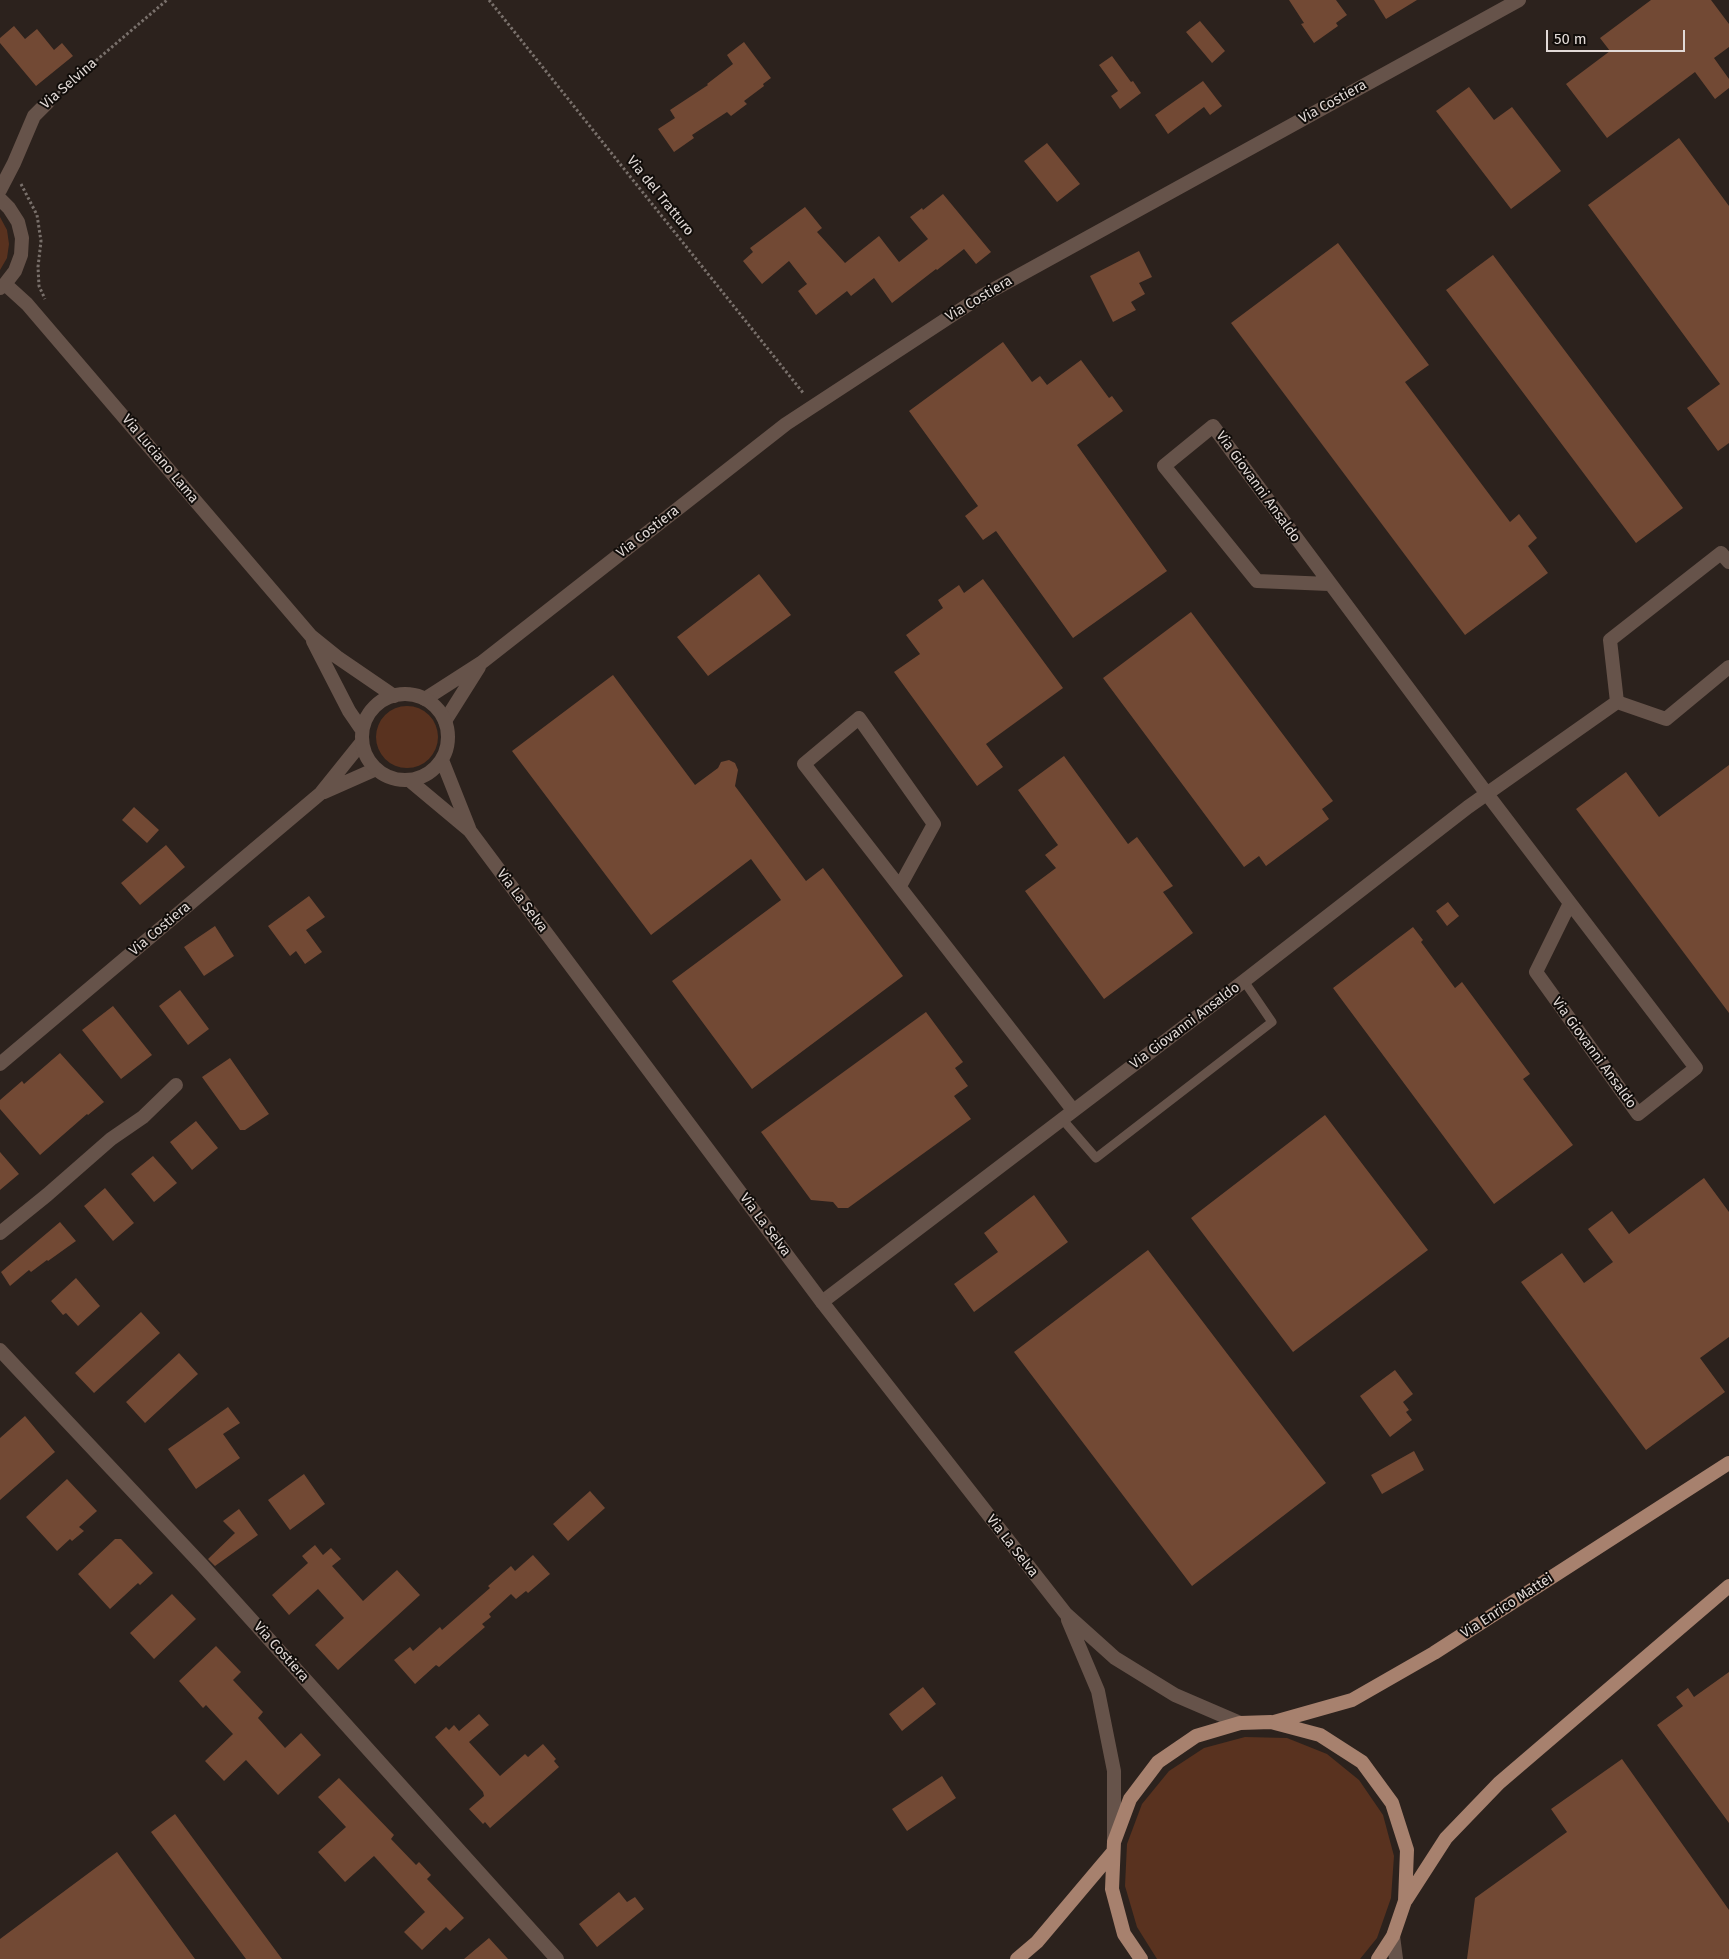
<!DOCTYPE html>
<html>
<head>
<meta charset="utf-8">
<style>
  body { margin:0 }
  #map { position:relative; width:1729px; height:1959px; overflow:hidden; background:#2c221d; font-family:"Fira Sans",sans-serif }
  canvas { display:block }
  .scale { position:absolute; left:1546px; top:30px; width:139px; height:22px; box-sizing:border-box; border:2px solid #e2dad7; border-top:0; padding-left:6px; font-size:15px; line-height:18px; white-space:nowrap; color:#e2dad7; -webkit-text-stroke:4px #110d0a; paint-order:stroke }
</style>
</head>
<body>
<div id="map">
<canvas width="1729" height="1959"></canvas>
<div class="scale">50 m</div>
</div>
<script>
const c = document.querySelector('canvas').getContext('2d');
c.lineJoin = 'round';
function fill(path, color) { c.fillStyle = color; c.fill(path, 'evenodd'); }
const shape = rows => new Path2D(rows.map(r => 'M' + r).join(''));
function strokePath(path, color, width, dash) { c.strokeStyle = color; c.lineWidth = width; c.lineCap = dash ? 'butt' : 'round'; c.setLineDash(dash || []); c.stroke(path); }
function label(font, color, halo, rows, align = 'center') {
  c.font = font + ' "Fira Sans",sans-serif'; c.lineWidth = 4; c.setLineDash([]); c.textBaseline = 'middle'; c.strokeStyle = halo; c.fillStyle = color; for (const [text, x, y, turn = 0] of rows) {
    c.save(); c.translate(x, y); c.rotate((+turn || 0) * Math.PI / 180); c.textAlign = isNaN(turn) ? turn : align; if (halo) c.strokeText(text, 0, 0); c.fillText(text, 0, 0); c.restore();
  }
}
fill(shape([
  [0,217,7,230,9,244,7,258,0,270],
  '376 737a31 31 0 1 1 62 0a31 31 0 1 1-62 0Z',
  [1245,1737,1287,1738,1327,1754,1359,1780,1383,1815,1394,1856,1391,1898,1377,1938,1360,1959,1157,1959,1137,1927,1125,1886,1127,1844,1142,1804,1169,1771,1204,1748]
]), '#59321f');
fill(shape([
  [1289,0,1336,0,1347,15,1336,23,1338,26,1314,43,1301,24,1304,23],
  [1374,0,1417,0,1386,19],
  [1651,0,1711,0,1729,24,1729,47,1714,58,1729,79,1729,88,1715,99,1695,72,1607,138,1566,84,1610,51,1600,38],
  [1200,21,1225,51,1212,63,1186,32],
  [14,26,25,39,37,29,54,50,62,43,73,56,36,86,0,43,0,38],
  [744,42,771,78,763,84,764,86,744,101,747,104,731,116,727,112,692,135,694,138,674,152,658,129,675,118,670,110,708,85,707,84,733,64,727,55],
  [1112,56,1131,82,1133,81,1141,93,1120,109,1111,96,1118,91,1099,65],
  [1203,81,1222,106,1210,115,1204,107,1168,134,1155,115],
  [1469,87,1494,120,1512,107,1561,171,1511,209,1436,111],
  [1679,138,1729,206,1729,443,1718,451,1687,408,1720,384,1588,205],
  [1047,143,1080,184,1057,202,1024,161],
  [943,194,991,252,976,264,964,249,937,270,936,269,892,303,874,278,851,296,847,291,816,315,798,291,807,284,789,261,762,284,743,261,753,252,750,248,805,207,822,228,817,232,845,263,879,236,899,262,928,239,910,217,922,208,923,210],
  [1338,243,1429,365,1405,382,1510,522,1519,514,1537,538,1528,546,1548,573,1465,635,1231,323],
  [1139,251,1152,277,1139,283,1145,294,1131,302,1136,310,1113,322,1090,276],
  [1493,255,1683,508,1636,543,1446,290],
  [1003,342,1032,382,1040,376,1047,385,1081,360,1109,398,1112,396,1123,411,1077,445,1167,571,1073,638,996,531,983,540,965,516,978,506,909,411],
  [759,574,791,615,708,676,677,637],
  [983,579,1063,688,986,744,1003,767,977,786,894,672,920,654,906,635,943,608,938,600,959,585,964,593],
  [1191,612,1333,801,1322,809,1329,819,1266,866,1259,856,1244,867,1103,678],
  [613,675,695,785,718,768,721,762,729,760,735,763,738,770,735,786,806,881,823,868,903,976,752,1089,672,981,781,900,751,859,651,935,512,751],
  [1064,756,1128,844,1137,837,1173,886,1163,892,1193,933,1104,999,1025,891,1056,868,1045,855,1058,845,1018,790],
  [1729,765,1729,1013,1576,809,1626,772,1659,817],
  [134,807,159,830,147,843,122,820],
  [166,845,185,867,140,905,121,883],
  [309,896,325,917,306,930,322,952,305,964,296,951,290,956,268,926],
  [1448,902,1459,916,1447,926,1436,911],
  [215,926,234,956,204,976,184,947],
  [1413,927,1423,940,1421,942,1455,988,1462,982,1530,1074,1523,1079,1573,1145,1494,1204,1333,988],
  [180,990,209,1029,188,1045,159,1006],
  [113,1006,152,1055,121,1079,82,1030],
  [926,1012,963,1062,955,1068,968,1086,954,1096,971,1119,848,1208,838,1208,833,1202,811,1200,761,1132],
  [60,1053,104,1102,88,1115,87,1114,40,1155,0,1109,0,1100,22,1081,24,1084],
  [230,1058,269,1114,245,1130,240,1130,202,1077],
  [1325,1115,1428,1250,1293,1352,1191,1218],
  [196,1121,218,1148,192,1170,170,1142],
  [0,1152,19,1174,0,1190],
  [153,1156,177,1183,154,1202,131,1174],
  [1704,1178,1729,1212,1729,1337,1700,1358,1725,1392,1646,1450,1521,1282,1562,1253,1584,1283,1613,1262,1588,1229,1612,1211,1629,1234],
  [105,1188,134,1223,113,1241,84,1206],
  [1034,1195,1068,1242,974,1312,954,1284,998,1252,984,1233],
  [60,1222,76,1241,48,1261,47,1260,31,1272,29,1270,10,1286,1,1272],
  [1148,1250,1326,1483,1192,1586,1014,1352],
  [76,1278,100,1306,78,1326,66,1313,63,1315,51,1301],
  [141,1312,160,1333,94,1393,75,1373],
  [179,1353,198,1374,145,1423,126,1402],
  [1395,1370,1413,1394,1403,1402,1409,1410,1406,1412,1412,1420,1390,1437,1360,1396],
  [228,1407,240,1423,223,1434,240,1458,196,1489,168,1449],
  [25,1416,55,1452,0,1500,0,1438],
  [1414,1451,1424,1470,1382,1494,1371,1475],
  [304,1474,325,1504,290,1530,268,1500],
  [67,1479,97,1511,79,1527,84,1531,72,1541,70,1539,57,1551,26,1517],
  [590,1491,605,1508,568,1541,553,1524],
  [239,1509,258,1535,215,1566,208,1559,235,1533,223,1521],
  [115,1539,121,1539,153,1573,140,1585,138,1583,110,1609,78,1574],
  [315,1545,323,1555,331,1548,341,1559,332,1566,363,1601,397,1570,420,1595,338,1670,315,1645,344,1618,318,1589,289,1615,272,1595,308,1563,302,1556],
  [533,1555,550,1574,528,1593,526,1591,516,1599,511,1594,489,1614,491,1617,482,1624,485,1627,439,1667,436,1665,415,1684,394,1660,410,1647,413,1651,440,1627,442,1630,490,1588,488,1586,511,1566,515,1571],
  [172,1594,196,1619,154,1659,130,1633],
  [216,1646,241,1672,233,1680,263,1712,258,1718,285,1748,301,1733,321,1755,278,1795,246,1760,224,1781,205,1761,233,1734,206,1705,203,1708,179,1681],
  [1729,1672,1729,1823,1657,1725,1683,1706,1676,1697,1688,1688,1694,1697],
  [923,1687,936,1704,902,1731,889,1714],
  [479,1714,489,1725,469,1742,500,1776,525,1754,528,1757,543,1744,556,1759,554,1761,559,1767,490,1828,485,1822,483,1824,469,1809,484,1796,483,1792,435,1737,446,1727,449,1730,454,1725,459,1731],
  [1622,1759,1729,1910,1729,1959,1467,1959,1475,1898,1567,1832,1551,1809],
  [942,1776,956,1798,907,1831,892,1809],
  [339,1778,394,1835,391,1839,416,1865,419,1862,431,1875,427,1879,464,1918,450,1931,446,1927,422,1950,404,1932,425,1912,374,1856,345,1882,318,1852,346,1827,318,1797],
  [175,1814,282,1959,246,1959,151,1832],
  [117,1852,195,1959,0,1959,0,1939],
  [619,1892,627,1902,635,1897,644,1909,597,1947,579,1924],
  [489,1938,508,1959,464,1959]
]), '#724934');
strokePath(shape([
  [489,0,804,394],
  [58,93,167,0],
  [21,184,37,215,41,241,38,267,39,286,45,299]
]), '#79706b', 3, [2.5, 2.5]);
strokePath(shape([
  [1063,1120,1096,1158,1272,1022,1244,981]
]), '#66534a', 9);
strokePath(shape([
  [0,190,14,163,34,116,48,102],
  [1329,584,1257,581,1164,466,1213,426,1487,794,1570,903,1536,972,1638,1114,1696,1068,1570,903],
  [425,699,481,663,786,424,980,297,1519,0],
  [1617,702,1610,640,1721,553,1729,562],
  [1617,702,1666,719,1729,667],
  [445,721,479,667],
  [324,792,376,769],
  [900,886,934,824,859,718,804,764,1073,1110],
  [0,1064,321,793,362,742],
  [0,1233,47,1195,111,1139,143,1117,176,1085],
  [822,1302,1244,981,1468,807,1617,702],
  [0,1350,203,1566,557,1959],
  [1393,1936,1396,1959]
]), '#66534a', 14);
strokePath(shape([
  [0,199,9,208,18,222,22,238,21,255,15,271,5,284,0,288],
  [5,284,27,304,311,636,337,657,394,696],
  [313,641,349,711,362,730],
  '362 737a43 43 0 1 1 86 0a43 43 0 1 1-86 0Z',
  [442,760,469,828],
  [409,780,470,831,822,1302,1066,1614,1115,1658,1175,1695,1240,1723],
  [1068,1620,1098,1691,1114,1771,1114,1841]
]), '#66534a', 14);
strokePath(shape([
  [1274,1722,1352,1700,1434,1653,1729,1463],
  [1406,1900,1446,1838,1499,1783,1729,1586],
  [1017,1959,1037,1942,1113,1852],
  [1141,1959,1124,1934,1112,1889,1114,1842,1130,1799,1158,1762,1196,1736,1240,1723,1271,1722,1320,1735,1362,1762,1392,1803,1407,1850,1405,1901,1393,1936,1378,1959]
]), '#a7816e', 14);
label('14px', '#e2dad7', '#110d0a', [
  ["Via Selvina",69,84,-41],
  ["Via Costiera",1333,102,-29],
  ["Via del Tratturo",660,196,51],
  ["Via Costiera",979,299,-31],
  ["Via Luciano Lama",160,459,50],
  ["Via Giovanni Ansaldo",1258,487,54],
  ["Via Costiera",648,532,-38],
  ["Via La Selva",522,901,53],
  ["Via Costiera",160,929,-40],
  ["Via Giovanni Ansaldo",1185,1026,-37],
  ["Via Giovanni Ansaldo",1594,1053,54],
  ["Via La Selva",765,1225,53],
  ["Via La Selva",1012,1546,52],
  ["Via Enrico Mattei",1507,1606,-33],
  ["Via Costiera",281,1652,48]
]);
</script>
</body>
</html>
